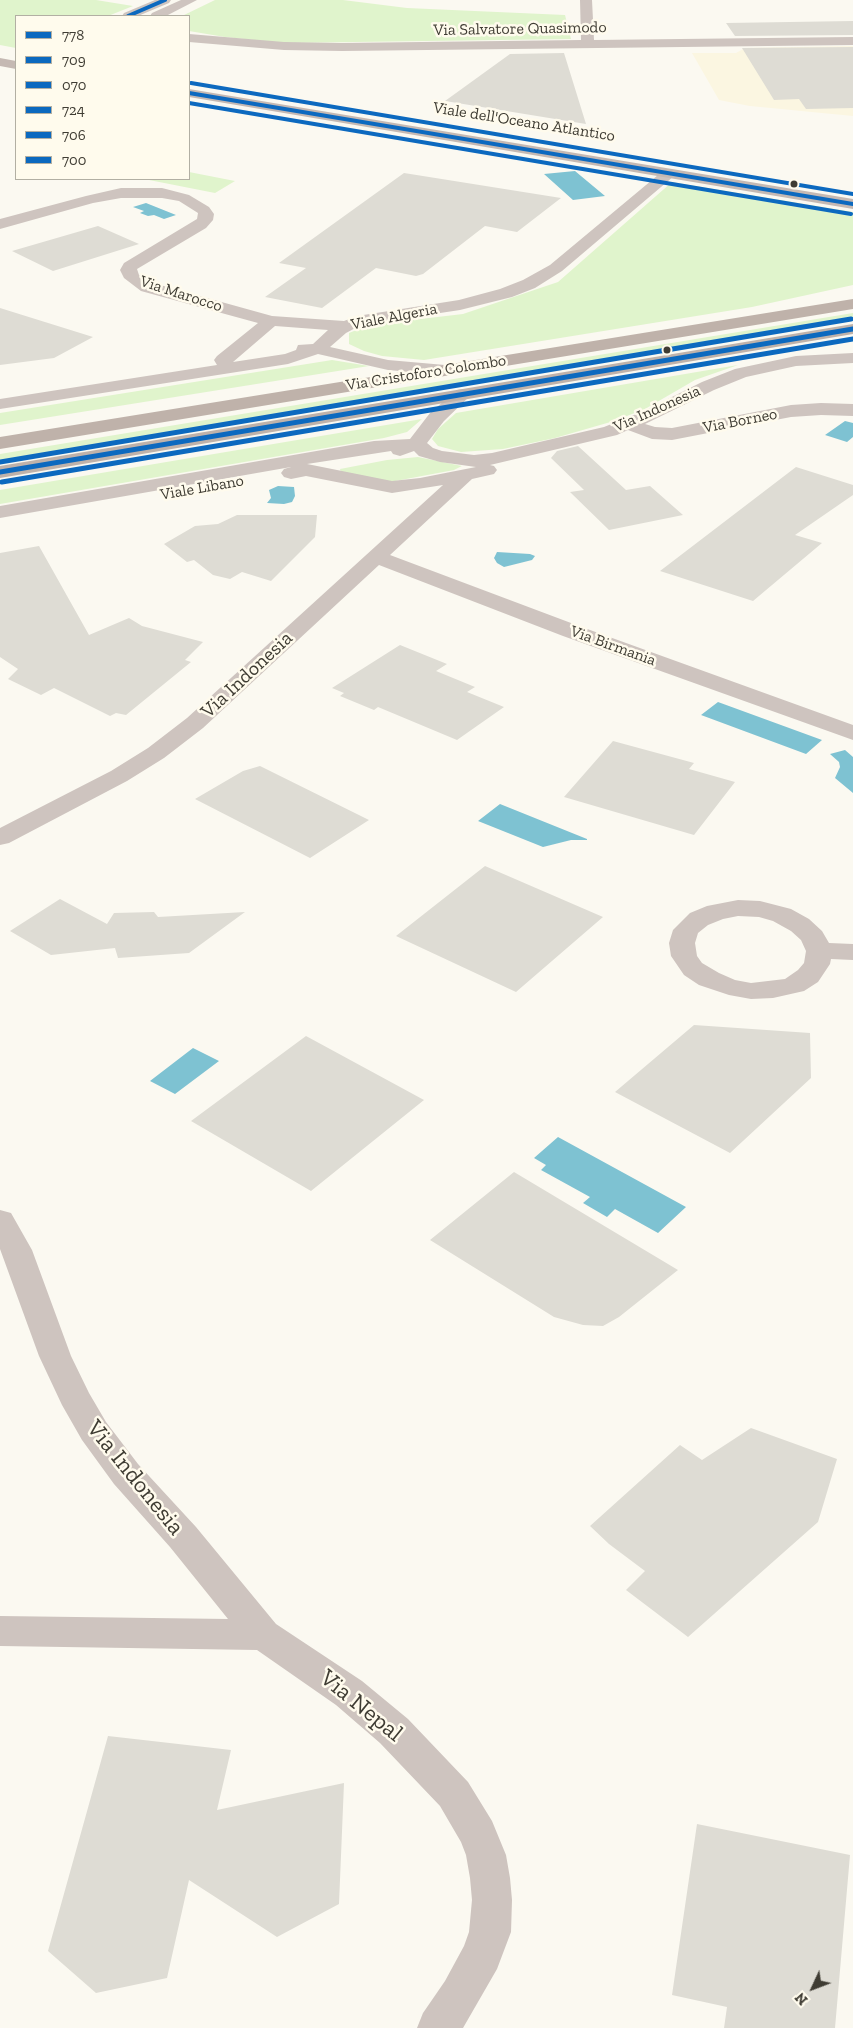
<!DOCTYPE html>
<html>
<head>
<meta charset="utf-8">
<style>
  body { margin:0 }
  #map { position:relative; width:853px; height:2028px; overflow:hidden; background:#fbf9f1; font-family:"Zilla Slab",serif }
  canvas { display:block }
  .legend { position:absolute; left:15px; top:15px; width:175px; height:165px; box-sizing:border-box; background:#fffbed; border:1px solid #b2afa3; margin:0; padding:6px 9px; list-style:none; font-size:15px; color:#3f3c33 }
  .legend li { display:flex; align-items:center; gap:10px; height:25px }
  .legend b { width:25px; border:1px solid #b2afa3 }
  .north { position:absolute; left:788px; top:1963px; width:50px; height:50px; -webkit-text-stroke:4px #fffbed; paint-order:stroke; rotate:227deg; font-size:14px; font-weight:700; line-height:20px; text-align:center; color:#3f3c33 }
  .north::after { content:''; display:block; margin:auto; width:18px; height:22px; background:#3f3c33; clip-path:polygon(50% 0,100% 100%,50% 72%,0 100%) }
</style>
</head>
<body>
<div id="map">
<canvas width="853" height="2028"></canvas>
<ul class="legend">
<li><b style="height:6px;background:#0c69bf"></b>778</li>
<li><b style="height:6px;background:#0c69bf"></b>709</li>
<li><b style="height:6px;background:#0c69bf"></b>070</li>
<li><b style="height:6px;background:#0c69bf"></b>724</li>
<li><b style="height:6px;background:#0c69bf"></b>706</li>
<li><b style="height:6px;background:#0c69bf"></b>700</li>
</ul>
<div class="north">N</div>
</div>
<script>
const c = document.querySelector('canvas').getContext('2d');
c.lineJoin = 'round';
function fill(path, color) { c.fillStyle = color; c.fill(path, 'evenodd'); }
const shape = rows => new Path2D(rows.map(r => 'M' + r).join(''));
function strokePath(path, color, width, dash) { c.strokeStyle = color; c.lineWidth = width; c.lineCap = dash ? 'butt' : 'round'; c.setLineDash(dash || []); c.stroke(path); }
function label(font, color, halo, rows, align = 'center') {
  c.font = font + ' "Zilla Slab",serif'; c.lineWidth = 5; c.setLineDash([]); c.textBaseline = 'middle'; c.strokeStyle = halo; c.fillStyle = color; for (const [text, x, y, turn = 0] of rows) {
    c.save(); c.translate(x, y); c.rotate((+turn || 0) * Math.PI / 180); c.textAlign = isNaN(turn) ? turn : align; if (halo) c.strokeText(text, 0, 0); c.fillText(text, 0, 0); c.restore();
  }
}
fill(shape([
  [853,46,853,116,750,106,719,100,692,53,736,53,745,48]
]), '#fbf6e1');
fill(shape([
  [0,0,96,0,133,6,108,16,16,16,16,48,0,45],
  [215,0,343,0,407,8,565,15,571,39,283,43,225,37,189,31,189,16,182,16],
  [189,172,235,181,215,193,144,179,189,179],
  [672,182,853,212,853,285,752,307,424,360,382,356,364,351,349,344,349,333,369,325,463,314,558,282],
  [853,313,853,319,0,460,0,454],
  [332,360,369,366,0,425,0,413],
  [738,365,695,380,645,409,614,421,555,438,503,449,461,452,438,446,432,439,438,429,456,413],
  [422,419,407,432,384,438,0,504,0,490],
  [418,457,462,466,454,470,390,482,341,472,340,469,387,460]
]), '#e0f4cc');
fill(shape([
  [575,171,605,196,573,200,544,174],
  [146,203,176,215,164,219,154,215,148,216,140,213,144,211,133,207],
  [845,421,853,423,853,437,847,442,825,435],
  [278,486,294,487,295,496,292,502,284,504,267,503,271,498,269,490],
  [497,552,530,554,535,556,532,560,504,567,497,563,494,558],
  [718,702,822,740,806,754,701,715],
  [845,750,853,757,853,793,835,778,840,767,839,762,830,754],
  [500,804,587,839,587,840,571,840,543,847,478,821],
  [193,1048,219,1061,175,1094,150,1081],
  [558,1137,686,1207,658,1233,615,1209,607,1217,583,1203,590,1197,541,1170,546,1165,534,1158]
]), '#7ec2d2');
fill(shape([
  [853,21,853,35,735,36,726,23],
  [853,47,853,108,806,109,799,99,774,100,742,48],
  [564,53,586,124,445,101,510,54],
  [404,173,561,198,517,232,485,226,423,274,416,276,376,268,322,308,265,297,306,268,279,263],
  [98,226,139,244,53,271,12,251],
  [0,308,93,337,54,358,0,365],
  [578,446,626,490,650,486,683,515,609,530,570,492,584,490,551,458,557,451],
  [796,467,853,485,853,495,795,535,822,543,753,601,660,571],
  [237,515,317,515,315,537,271,581,242,572,230,579,213,575,194,560,187,562,164,544,195,526,218,524],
  [39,546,89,635,129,618,142,626,203,642,185,660,191,662,126,715,116,713,110,716,54,688,41,695,8,679,18,669,0,657,0,553],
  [400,645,447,664,436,671,475,687,467,692,504,707,457,740,378,707,374,710,340,696,344,693,332,688],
  [613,741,694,763,689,769,735,782,694,835,564,797],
  [260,766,369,820,310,858,195,799,243,771],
  [485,866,603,917,516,992,396,936],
  [60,899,107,924,114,913,154,912,158,917,245,912,189,953,118,958,115,948,51,955,10,931],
  [694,1025,810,1033,811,1078,730,1153,615,1092],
  [306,1036,424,1100,311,1191,191,1121],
  [514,1172,678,1270,619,1317,603,1326,583,1325,554,1317,430,1240],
  [751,1428,837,1459,818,1522,688,1637,626,1590,645,1571,609,1544,590,1526,680,1445,702,1460],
  [108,1736,231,1750,217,1810,344,1783,339,1904,277,1937,189,1880,167,1978,96,1993,48,1951],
  [697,1824,850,1855,835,2028,724,2028,727,2007,672,1995]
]), '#dedcd4');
fill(shape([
  [155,0,171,0,169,3,138,16,122,16,124,13,155,0],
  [181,0,197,0,166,16,150,16,152,13,181,0],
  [580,0,592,0,594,40,853,37,853,45,342,51,284,50,189,42,189,34,284,42,342,43,581,40,580,0],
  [669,169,674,170,676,173,674,176,562,271,535,288,512,297,460,310,361,325,346,333,330,347,388,360,445,365,451,366,454,370,451,374,445,375,388,370,318,354,288,364,0,409,0,399,217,365,214,360,217,356,258,323,141,291,124,278,120,270,124,263,197,219,198,213,179,201,162,198,121,198,93,203,0,229,0,219,86,196,121,188,162,188,189,195,209,207,214,214,213,220,206,228,137,269,139,275,153,283,272,316,344,321,357,316,459,300,500,289,523,280,550,265,664,170,669,169],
  [275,326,328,330,313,344,298,345,296,350,285,354,233,362,275,326],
  [853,353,853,363,796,366,746,377,714,390,645,424,655,427,672,428,791,405,821,403,853,404,853,416,821,415,791,417,672,440,652,439,628,430,617,435,490,465,494,466,497,470,494,474,472,479,390,555,579,626,853,725,853,740,563,636,379,565,203,728,164,758,127,781,9,843,0,845,0,828,111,771,148,748,187,718,443,485,392,493,306,476,291,479,284,477,281,473,284,469,291,467,0,518,0,506,374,441,410,439,430,413,457,390,463,389,469,390,472,394,444,421,427,443,433,448,442,451,474,455,492,453,604,427,644,411,702,382,735,369,796,356,853,353],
  [391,451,393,454,400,456,414,451,419,456,440,462,476,467,420,478,392,481,307,464,391,451],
  [738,900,760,901,791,909,809,919,822,931,829,943,853,944,853,960,831,959,830,964,818,982,804,991,773,998,751,999,729,995,699,985,684,975,671,956,669,943,673,930,690,913,707,906,738,900],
  [738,916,759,917,773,921,791,931,801,940,806,951,804,963,798,970,785,979,751,983,735,980,719,973,702,963,697,956,695,943,698,933,708,925,723,919,738,916],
  [0,1210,11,1213,32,1250,71,1356,89,1393,106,1422,138,1464,196,1527,276,1624,362,1681,408,1719,468,1782,492,1821,506,1855,510,1878,512,1900,511,1932,497,1969,463,2028,417,2028,423,2013,445,1981,464,1946,469,1932,472,1900,470,1878,466,1855,461,1842,440,1806,380,1743,336,1705,257,1650,0,1646,0,1616,228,1619,170,1547,114,1484,82,1440,62,1405,39,1356,0,1249,0,1210]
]), '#cec4bf');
fill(shape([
  [0,58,16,61,16,69,0,66,0,58],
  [189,89,853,199,853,209,189,97,189,89]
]), '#c5b9b3');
fill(shape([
  [853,299,853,309,0,449,0,437,853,299],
  [853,324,853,334,0,478,0,466,853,324]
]), '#bfb2aa');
strokePath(shape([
  [0,472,853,329]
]), '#0c69bf', 5);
strokePath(shape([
  [2,482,853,339]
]), '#0c69bf', 5);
strokePath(shape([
  [0,462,851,319]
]), '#0c69bf', 5);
strokePath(shape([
  [128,16,165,0],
  [189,93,853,204]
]), '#0c69bf', 4);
strokePath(shape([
  [189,103,851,214]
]), '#0c69bf', 4);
strokePath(shape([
  [191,83,853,194]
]), '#0c69bf', 4);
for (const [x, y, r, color] of [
  [794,184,4.5,"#3f3c33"],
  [667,350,4.5,"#3f3c33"]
]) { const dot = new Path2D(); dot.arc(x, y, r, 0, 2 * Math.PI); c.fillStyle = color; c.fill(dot); strokePath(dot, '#fffbed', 2); }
label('16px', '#3f3c33', '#fffbed', [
  ["Via Salvatore Quasimodo",520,29,-1],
  ["Viale dell'Oceano Atlantico",524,122,9],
  ["Via Marocco",181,294,18],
  ["Viale Algeria",394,317,-11],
  ["Via Cristoforo Colombo",426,373,-9],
  ["Via Indonesia",657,409,-24],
  ["Via Borneo",740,421,-11],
  ["Viale Libano",202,488,-10],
  ["Via Birmania",613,646,20]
]);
label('20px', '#3f3c33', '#fffbed', [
  ["Via Indonesia",247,675,-43]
]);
label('24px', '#3f3c33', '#fffbed', [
  ["Via Indonesia",135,1478,51],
  ["Via Nepal",361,1706,39]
]);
</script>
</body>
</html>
